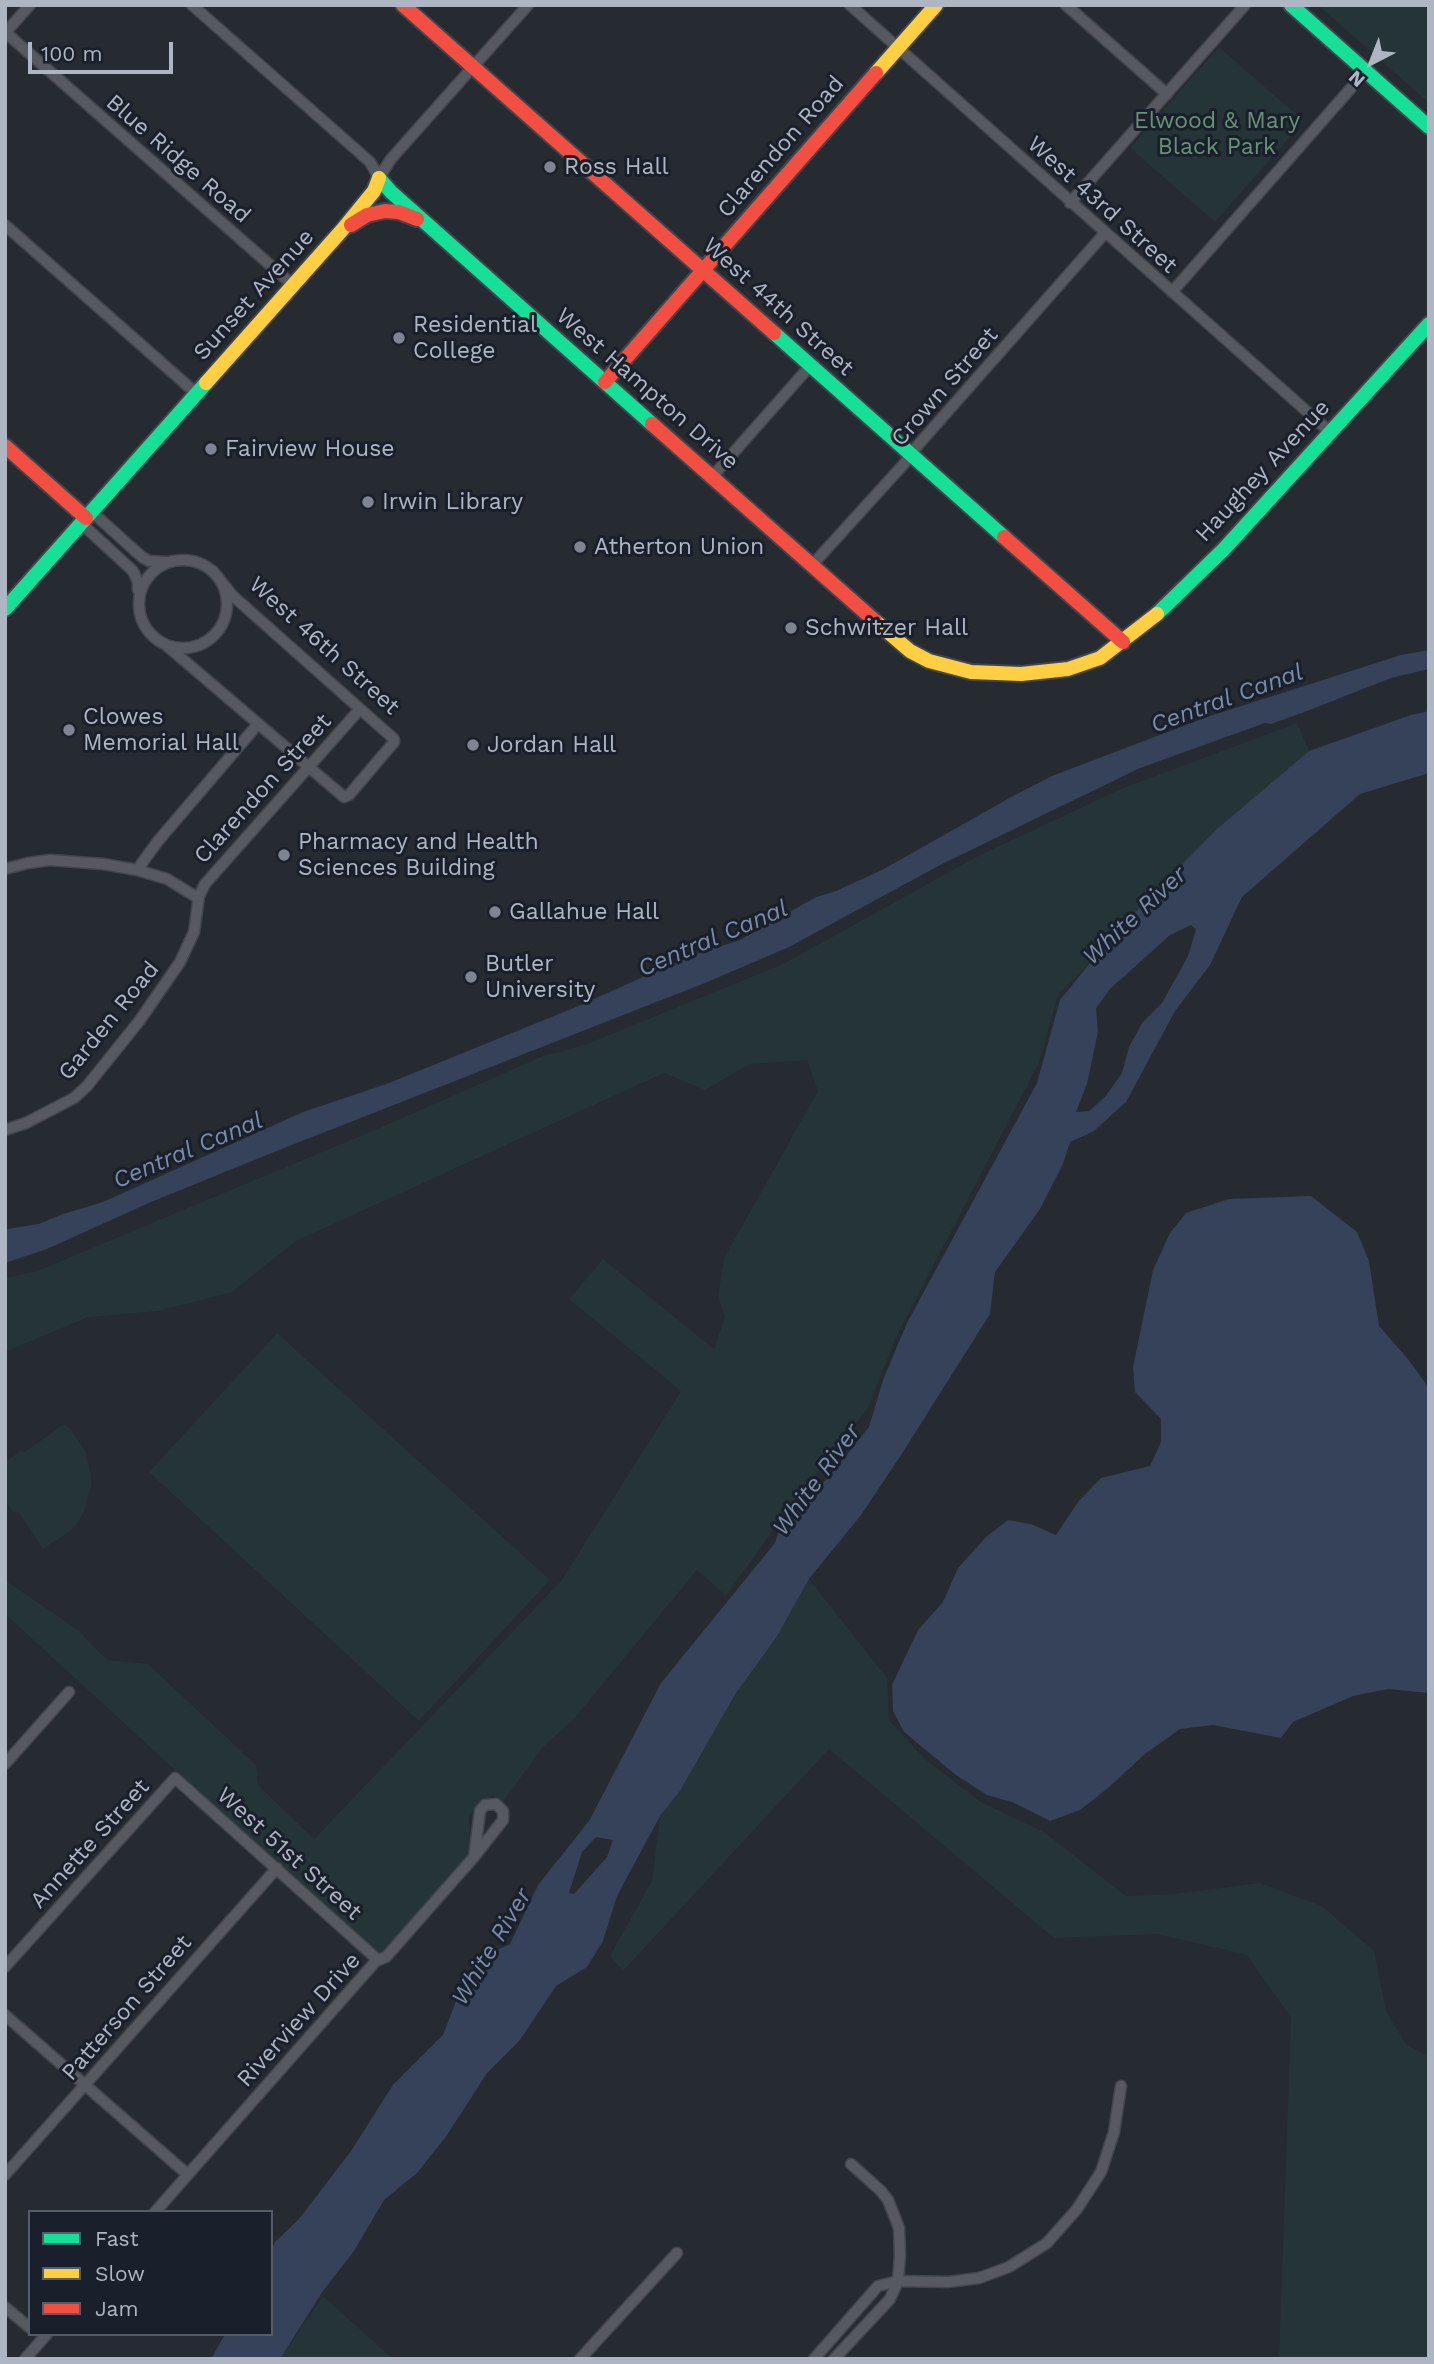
<!DOCTYPE html>
<html>
<head>
<meta charset="utf-8">
<style>
  body { margin:0 }
  #map { position:relative; width:1434px; height:2364px; overflow:hidden; background:#262a31; font-family:"Work Sans",sans-serif }
  canvas { display:block }
  .frame { position:absolute; inset:0; border:7px solid #afb6c3; pointer-events:none }
  .legend { position:absolute; left:28px; top:2210px; width:245px; height:126px; box-sizing:border-box; background:#1a202b; border:2px solid #565c68; margin:0; padding:9px 12px; list-style:none; font-size:21px; color:#afb6c3 }
  .legend li { display:flex; align-items:center; gap:14px; height:35px }
  .legend b { width:35px; border:2px solid #565c68 }
  .north { position:absolute; left:1336px; top:28px; width:70px; height:70px; -webkit-text-stroke:5px #1a202b; paint-order:stroke; rotate:222deg; font-size:19px; font-weight:700; line-height:28px; text-align:center; color:#afb6c3 }
  .north::after { content:''; display:block; margin:auto; width:24px; height:32px; background:#afb6c3; clip-path:polygon(50% 0,100% 100%,50% 72%,0 100%) }
  .scale { position:absolute; left:28px; top:42px; width:145px; height:32px; box-sizing:border-box; border:4px solid #afb6c3; border-top:0; padding-left:9px; font-size:21px; line-height:24px; white-space:nowrap; color:#afb6c3; -webkit-text-stroke:5px #1a202b; paint-order:stroke }
</style>
</head>
<body>
<div id="map">
<canvas width="1434" height="2364"></canvas>
<div class="frame"></div>
<ul class="legend">
<li><b style="height:9px;background:#16e098"></b>Fast</li>
<li><b style="height:9px;background:#ffcf43"></b>Slow</li>
<li><b style="height:9px;background:#f24e42"></b>Jam</li>
</ul>
<div class="north">N</div>
<div class="scale">100 m</div>
</div>
<script>
const c = document.querySelector('canvas').getContext('2d');
c.lineJoin = 'round';
function fill(path, color) { c.fillStyle = color; c.fill(path, 'evenodd'); }
const shape = rows => new Path2D(rows.map(r => 'M' + r).join(''));
function strokePath(path, color, width, dash) { c.strokeStyle = color; c.lineWidth = width; c.lineCap = dash ? 'butt' : 'round'; c.setLineDash(dash || []); c.stroke(path); }
function label(font, color, halo, rows, align = 'center') {
  c.font = font + ' "Work Sans",sans-serif'; c.lineWidth = 6; c.setLineDash([]); c.textBaseline = 'middle'; c.strokeStyle = halo; c.fillStyle = color; for (const [text, x, y, turn = 0] of rows) {
    c.save(); c.translate(x, y); c.rotate((+turn || 0) * Math.PI / 180); c.textAlign = isNaN(turn) ? turn : align; if (halo) c.strokeText(text, 0, 0); c.fillText(text, 0, 0); c.restore();
  }
}
fill(shape([
  [1318,5,1429,5,1429,103],
  [1219,47,1304,121,1215,222,1130,148],
  [1297,723,1309,751,1217,829,1058,995,1039,1063,896,1337,868,1408,784,1515,726,1596,697,1570,573,1720,543,1747,503,1802,494,1796,482,1801,469,1815,470,1858,380,1958,5,1614,5,1580,78,1630,107,1660,148,1664,256,1765,258,1785,314,1839,561,1581,681,1391,569,1299,603,1259,714,1349,725,1317,718,1297,724,1258,818,1091,807,1060,750,1064,705,1090,664,1073,296,1241,232,1292,159,1311,88,1317,5,1352,5,1278,37,1271,377,1129,543,1056,587,1044,783,964,978,856,1123,788],
  [277,1333,550,1580,419,1721,149,1472],
  [64,1424,71,1429,85,1451,91,1474,91,1487,84,1511,77,1524,69,1532,43,1549,18,1512,13,1512,5,1501,5,1462,20,1451,25,1452],
  [809,1579,887,1678,889,1720,925,1759,981,1802,1044,1832,1126,1896,1173,1894,1260,1883,1322,1906,1374,1951,1386,2011,1406,2044,1429,2057,1429,2359,1279,2359,1291,2018,1247,1955,1158,1934,1054,1938,829,1749,623,1971,610,1956,652,1880,660,1816,680,1791,736,1693,776,1638],
  [323,2296,393,2359,280,2359]
]), '#243437');
fill(shape([
  [1429,650,1429,669,1391,678,1302,713,1271,724,1265,723,1140,768,942,864,789,947,705,983,279,1150,151,1202,47,1249,5,1263,5,1230,8,1229,39,1224,63,1214,103,1202,303,1112,389,1083,581,1005,687,957,740,940,816,897,836,891,882,870,1013,796,1052,776,1207,717,1401,655],
  [1429,711,1429,773,1360,794,1242,897,1210,965,1175,1011,1126,1102,1094,1131,1070,1142,1063,1164,1040,1209,995,1272,990,1314,903,1452,861,1515,809,1579,776,1638,736,1693,680,1791,660,1816,617,1896,603,1941,587,1967,556,1986,520,2040,487,2073,445,2138,417,2173,384,2200,354,2251,323,2291,280,2359,211,2359,225,2334,271,2334,271,2251,275,2242,299,2219,351,2151,393,2085,443,2035,458,1996,479,1958,510,1944,538,1885,589,1821,661,1683,775,1543,784,1515,828,1478,869,1427,883,1380,907,1323,1037,1083,1060,1000,1111,937,1217,829,1309,751,1411,715],
  [1191,925,1196,929,1188,956,1162,1003,1142,1023,1129,1047,1122,1073,1105,1097,1089,1111,1076,1112,1087,1084,1098,1032,1096,1008,1110,989,1170,935],
  [596,1837,613,1840,607,1857,574,1894,569,1893,582,1852],
  [1311,1196,1357,1232,1369,1261,1379,1326,1408,1359,1429,1388,1429,1693,1388,1689,1353,1696,1293,1722,1281,1738,1213,1725,1180,1729,1145,1754,1108,1788,1080,1810,1050,1821,1012,1802,987,1795,956,1775,904,1732,893,1711,892,1685,918,1630,943,1602,958,1568,986,1537,1008,1520,1031,1524,1056,1535,1078,1502,1101,1478,1150,1466,1161,1442,1161,1419,1135,1392,1133,1367,1153,1270,1170,1233,1186,1213,1229,1199]
]), '#354259');
const street = shape([
  [192,5,370,162,379,178],
  [850,5,1330,432],
  [1066,5,1167,94],
  [5,32,294,286],
  [5,33,30,5],
  [379,178,391,159,528,5],
  [1070,203,1245,5],
  [5,225,197,394],
  [1172,292,1366,71],
  [712,477,810,366],
  [92,512,142,557,149,561,166,562],
  [82,524,133,571,138,582,138,590],
  '139 604a44 44 0 1 1 88 0a44 44 0 1 1-88 0Z',
  [813,564,903,465,918,445,1105,233],
  [166,645,344,797,349,795,394,742,394,739,233,596,213,571],
  [5,869,28,863,50,860,103,864,137,870,167,879,198,898],
  [137,870,158,841,258,724],
  [5,1130,26,1123,74,1098,87,1086,140,1020,180,962,194,932,199,896,205,884,360,709],
  [5,1764,69,1692],
  [5,1967,175,1778,378,1960],
  [5,2015,187,2174],
  [5,2175,277,1868],
  [155,2212,376,1961,386,1957,474,1857,503,1820,503,1811,496,1804,485,1805,480,1811,474,1857],
  [5,2307,30,2328],
  [25,2359,47,2334],
  [580,2359,677,2253],
  [814,2359,878,2286,898,2281,948,2282,979,2278,1009,2267,1047,2243,1077,2209,1101,2172,1114,2132,1121,2086],
  [834,2359,890,2299,898,2281,900,2255,899,2228,888,2200,881,2191,851,2164]
]);
const fast = shape([
  [1291,5,1429,127],
  [379,178,391,192,652,424],
  [774,333,1004,537],
  [5,609,206,383],
  [1157,614,1224,549,1429,324]
]);
const slow = shape([
  [876,73,936,5],
  [206,383,343,229,374,191,379,178],
  [875,621,910,651,929,661,971,672,1021,674,1068,669,1100,658,1157,614]
]);
const jam = shape([
  [403,5,774,333],
  [351,225,367,215,385,211,399,212,417,219],
  [605,382,876,73],
  [652,424,875,621],
  [5,446,86,518],
  [1004,537,1123,642]
]);
strokePath(street, '#42454a', 13);
strokePath(fast, '#42454a', 18);
strokePath(slow, '#42454a', 18);
strokePath(jam, '#42454a', 18);
strokePath(street, '#565960', 10);
strokePath(fast, '#16e098', 14);
strokePath(slow, '#ffcf43', 14);
strokePath(jam, '#f24e42', 14);
for (const [x, y, r, color] of [
  [550,167,7,"#7f8590"],
  [399,338,7,"#7f8590"],
  [211,449,7,"#7f8590"],
  [368,502,7,"#7f8590"],
  [580,547,7,"#7f8590"],
  [791,628,7,"#7f8590"],
  [69,730,7,"#7f8590"],
  [473,745,7,"#7f8590"],
  [284,855,7,"#7f8590"],
  [495,912,7,"#7f8590"],
  [471,977,7,"#7f8590"]
]) { const dot = new Path2D(); dot.arc(x, y, r, 0, 2 * Math.PI); c.fillStyle = color; c.fill(dot); strokePath(dot, '#1a202b', 2.5); }
label('23px', '#689275', '#1a202b', [
  ["Elwood & Mary",1217,121],
  ["Black Park",1217,147]
]);
label('23px', '#afb6c3', '#1a202b', [
  ["Clarendon Road",781,147,-49],
  ["Blue Ridge Road",178,159,41],
  ["West 43rd Street",1102,205,42],
  ["Sunset Avenue",254,295,-48],
  ["West 44th Street",778,307,42],
  ["Crown Street",945,387,-49],
  ["West Hampton Drive",647,389,41],
  ["Haughey Avenue",1263,471,-47],
  ["West 46th Street",324,646,42],
  ["Clarendon Street",263,789,-48],
  ["Garden Road",109,1021,-51],
  ["Annette Street",90,1844,-48],
  ["West 51st Street",289,1854,42],
  ["Patterson Street",127,2008,-49],
  ["Riverview Drive",299,2020,-48]
]);
label('23px', '#afb6c3', '#1a202b', [
  ["Ross Hall",564,167],
  ["Residential",413,325],
  ["College",413,351],
  ["Fairview House",225,449],
  ["Irwin Library",382,502],
  ["Atherton Union",594,547],
  ["Schwitzer Hall",805,628],
  ["Clowes",83,717],
  ["Memorial Hall",83,743],
  ["Jordan Hall",487,745],
  ["Pharmacy and Health",298,842],
  ["Sciences Building",298,868],
  ["Gallahue Hall",509,912],
  ["Butler",485,964],
  ["University",485,990]
], 'left');
label('italic 24px', '#798baa', '#1a202b', [
  ["Central Canal",1227,699,-20],
  ["White River",1135,916,-43],
  ["Central Canal",713,939,-23],
  ["Central Canal",188,1151,-23],
  ["White River",817,1480,-54],
  ["White River",492,1947,-59]
]);
</script>
</body>
</html>
